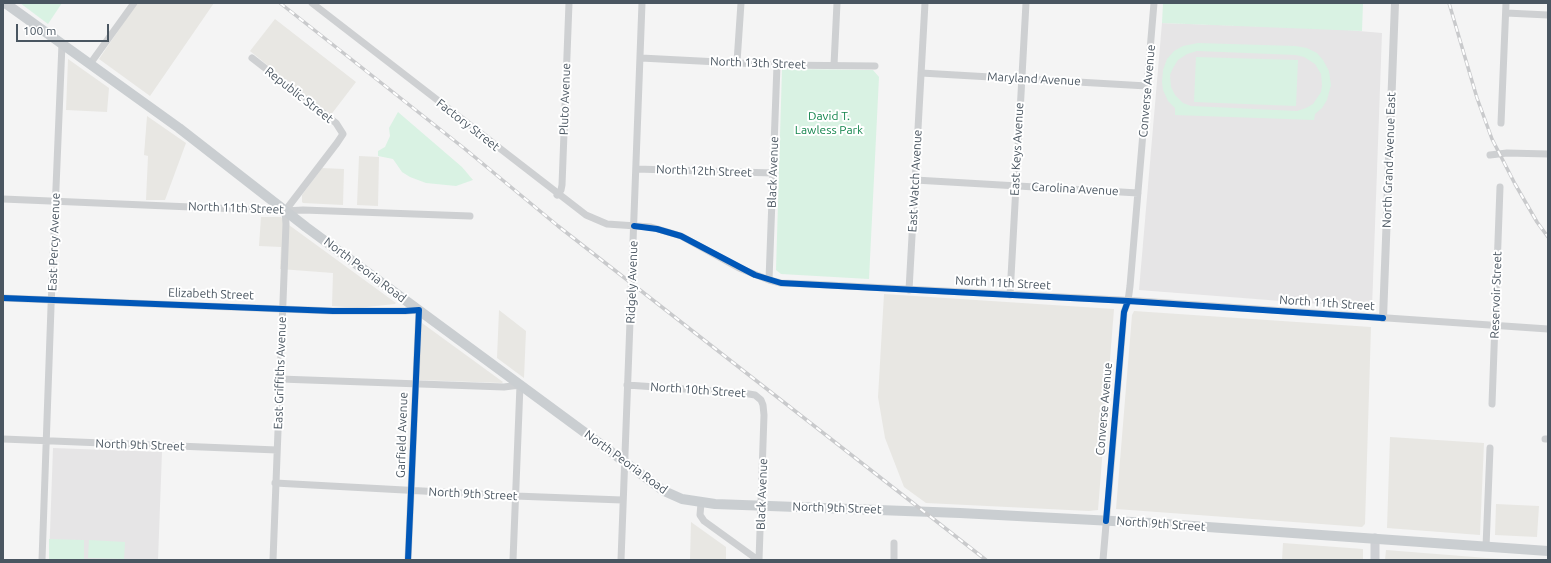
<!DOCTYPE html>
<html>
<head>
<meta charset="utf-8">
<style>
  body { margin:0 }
  #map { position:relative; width:1551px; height:563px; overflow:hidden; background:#f4f4f4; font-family:Ubuntu,sans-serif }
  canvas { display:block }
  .frame { position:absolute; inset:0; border:4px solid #4a5661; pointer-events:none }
  .scale { position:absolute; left:16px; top:24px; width:93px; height:18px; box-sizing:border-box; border:2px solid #4a5661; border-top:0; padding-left:5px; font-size:12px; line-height:14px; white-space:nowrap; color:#4a5661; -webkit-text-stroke:3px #fff; paint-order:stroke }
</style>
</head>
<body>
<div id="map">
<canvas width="1551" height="563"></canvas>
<div class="frame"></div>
<div class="scale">100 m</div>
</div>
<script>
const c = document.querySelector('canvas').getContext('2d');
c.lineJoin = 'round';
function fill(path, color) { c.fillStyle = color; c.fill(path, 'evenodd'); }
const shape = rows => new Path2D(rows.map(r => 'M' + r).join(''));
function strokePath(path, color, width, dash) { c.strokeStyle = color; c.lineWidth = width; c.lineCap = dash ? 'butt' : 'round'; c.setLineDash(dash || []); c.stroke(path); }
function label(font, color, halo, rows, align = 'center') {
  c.font = font + ' Ubuntu,sans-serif'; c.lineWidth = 4; c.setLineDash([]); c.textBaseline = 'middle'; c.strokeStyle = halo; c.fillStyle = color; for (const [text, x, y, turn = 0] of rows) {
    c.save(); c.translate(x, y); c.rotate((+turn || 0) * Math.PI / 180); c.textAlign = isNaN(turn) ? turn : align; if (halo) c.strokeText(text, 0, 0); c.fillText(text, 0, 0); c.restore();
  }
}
fill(shape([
  [137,3,214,3,150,96,99,59],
  [275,19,356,82,330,116,250,51],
  [68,59,109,88,107,112,66,110],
  [147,116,186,143,165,200,146,200,148,156,144,155],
  [359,156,379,157,378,206,357,205],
  [322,168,344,169,343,205,303,203,302,202,302,195],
  [261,217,281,217,289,225,396,303,395,304,357,308,332,306,333,273,280,269,281,247,259,246],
  [884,294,1114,309,1098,510,1089,511,926,503,904,487,885,438,878,397],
  [499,310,526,331,524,378,497,358],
  [1134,311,1371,327,1365,524,1362,527,1116,509,1132,315],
  [422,323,503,382,502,383,418,380],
  [1390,437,1484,443,1480,535,1387,528],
  [1496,504,1539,506,1537,537,1495,535],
  [691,522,726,547,726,560,690,560],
  [1283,543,1363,549,1363,560,1282,560],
  [1386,550,1487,558,1518,560,1385,560]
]), '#e8e7e3');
fill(shape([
  [1162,23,1336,29,1382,33,1372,308,1139,290],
  [53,448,162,452,158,560,49,560]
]), '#e6e5e6');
fill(shape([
  [20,3,62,3,48,24],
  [1163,3,1363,3,1362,31,1162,23],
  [1198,43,1295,46,1307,48,1317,53,1323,60,1329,71,1331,85,1327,100,1322,108,1315,114,1314,120,1175,115,1175,108,1168,101,1163,90,1162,82,1163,70,1167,59,1174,51,1183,46],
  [1197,51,1296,55,1304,57,1315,64,1321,74,1322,85,1321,92,1313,104,1306,108,1297,111,1191,106,1183,103,1175,95,1171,87,1170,75,1173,68,1178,60,1187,54],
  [1196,57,1298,60,1296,106,1194,102],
  [782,69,873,70,879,77,869,279,781,274,776,270],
  [398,112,462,167,473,180,456,186,426,183,410,177,402,172,393,159,378,156,378,151,385,147,390,136,389,128],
  [49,539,84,540,84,560,49,560],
  [89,540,125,542,124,559,88,558]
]), '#d9f2e3');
strokePath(shape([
  [312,3,586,215,607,224,651,227,681,236,739,268,769,280,781,283,808,284,1139,301,1548,329],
  [1506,13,1548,15],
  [252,58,336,123,343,134,337,143,285,211,286,224,273,560],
  [641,58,777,65,875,66],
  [737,62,741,3],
  [90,64,134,3],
  [834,65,837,3],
  [921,73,1147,86],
  [1501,123,1506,3],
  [1490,155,1507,153,1548,154],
  [636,169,773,173],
  [915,180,1138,193],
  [557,195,561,190,562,185,569,3],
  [3,199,285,211,303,210,470,216],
  [769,280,777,65],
  [909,290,925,3],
  [1010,295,1026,3],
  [3,298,333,311,405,311,419,310,408,560],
  [280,379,504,387,520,385,513,560],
  [627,385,743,393,755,395,761,400,763,405,764,415,759,560],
  [1492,404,1500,187],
  [3,439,277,450],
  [1545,439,1548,439],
  [275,483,515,496,622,500],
  [701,503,700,515,704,521,758,560],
  [1486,547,1490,448],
  [42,560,51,307,62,44],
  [621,560,642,3],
  [894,560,894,543],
  [1103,560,1124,312,1128,301,1130,286,1154,3]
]), '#ced0d2', 7);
strokePath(shape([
  [1383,318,1395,3]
]), '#ced0d2', 8);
strokePath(shape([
  [1375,560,1375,538]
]), '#ced0d4', 9);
strokePath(shape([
  [5,3,179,128,306,227,599,443,664,491,682,499,715,504,960,513,1151,523,1548,551]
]), '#caced1', 10);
const rail = shape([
  [280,3,465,149,558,226,986,560],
  [1449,3,1477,98,1492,139,1515,184,1537,222,1548,237]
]);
strokePath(rail, '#c9cacc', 3.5);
strokePath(rail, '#fff', 2, [6]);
strokePath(shape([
  [634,226,657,229,681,236,755,275,781,283,1128,301,1383,318],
  [3,298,333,311,405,311,419,310,408,560],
  [1106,521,1124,312,1128,301]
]), '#0057b8', 6);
label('12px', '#4a5661', '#fff', [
  ["North 13th Street",758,63,2],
  ["Maryland Avenue",1034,79,3],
  ["Converse Avenue",1147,91,-85],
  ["Republic Street",299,95,38],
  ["Pluto Avenue",565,99,-88],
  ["Factory Street",468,125,38],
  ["East Keys Avenue",1017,149,-87],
  ["North Grand Avenue East",1389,160,-88],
  ["North 12th Street",704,171,2],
  ["Black Avenue",773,172,-88],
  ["East Watch Avenue",915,181,-87],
  ["Carolina Avenue",1075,189,3],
  ["North 11th Street",236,208,2],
  ["East Percy Avenue",54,242,-88],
  ["North Peoria Road",365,270,37],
  ["Ridgely Avenue",632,282,-88],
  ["North 11th Street",1003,283,3],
  ["Elizabeth Street",211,294,2],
  ["Reservoir Street",1496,295,-88],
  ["North 11th Street",1327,303,4],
  ["East Griffiths Avenue",280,373,-88],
  ["North 10th Street",698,390,4],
  ["Converse Avenue",1104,409,-85],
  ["Garfield Avenue",402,435,-88],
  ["North 9th Street",140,445,2],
  ["North Peoria Road",626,462,36],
  ["North 9th Street",473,494,3],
  ["Black Avenue",762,494,-88],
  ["North 9th Street",837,508,2],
  ["North 9th Street",1161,524,4]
]);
label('12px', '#17864f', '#fff', [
  ["David T.",829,116],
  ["Lawless Park",829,130]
]);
</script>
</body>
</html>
